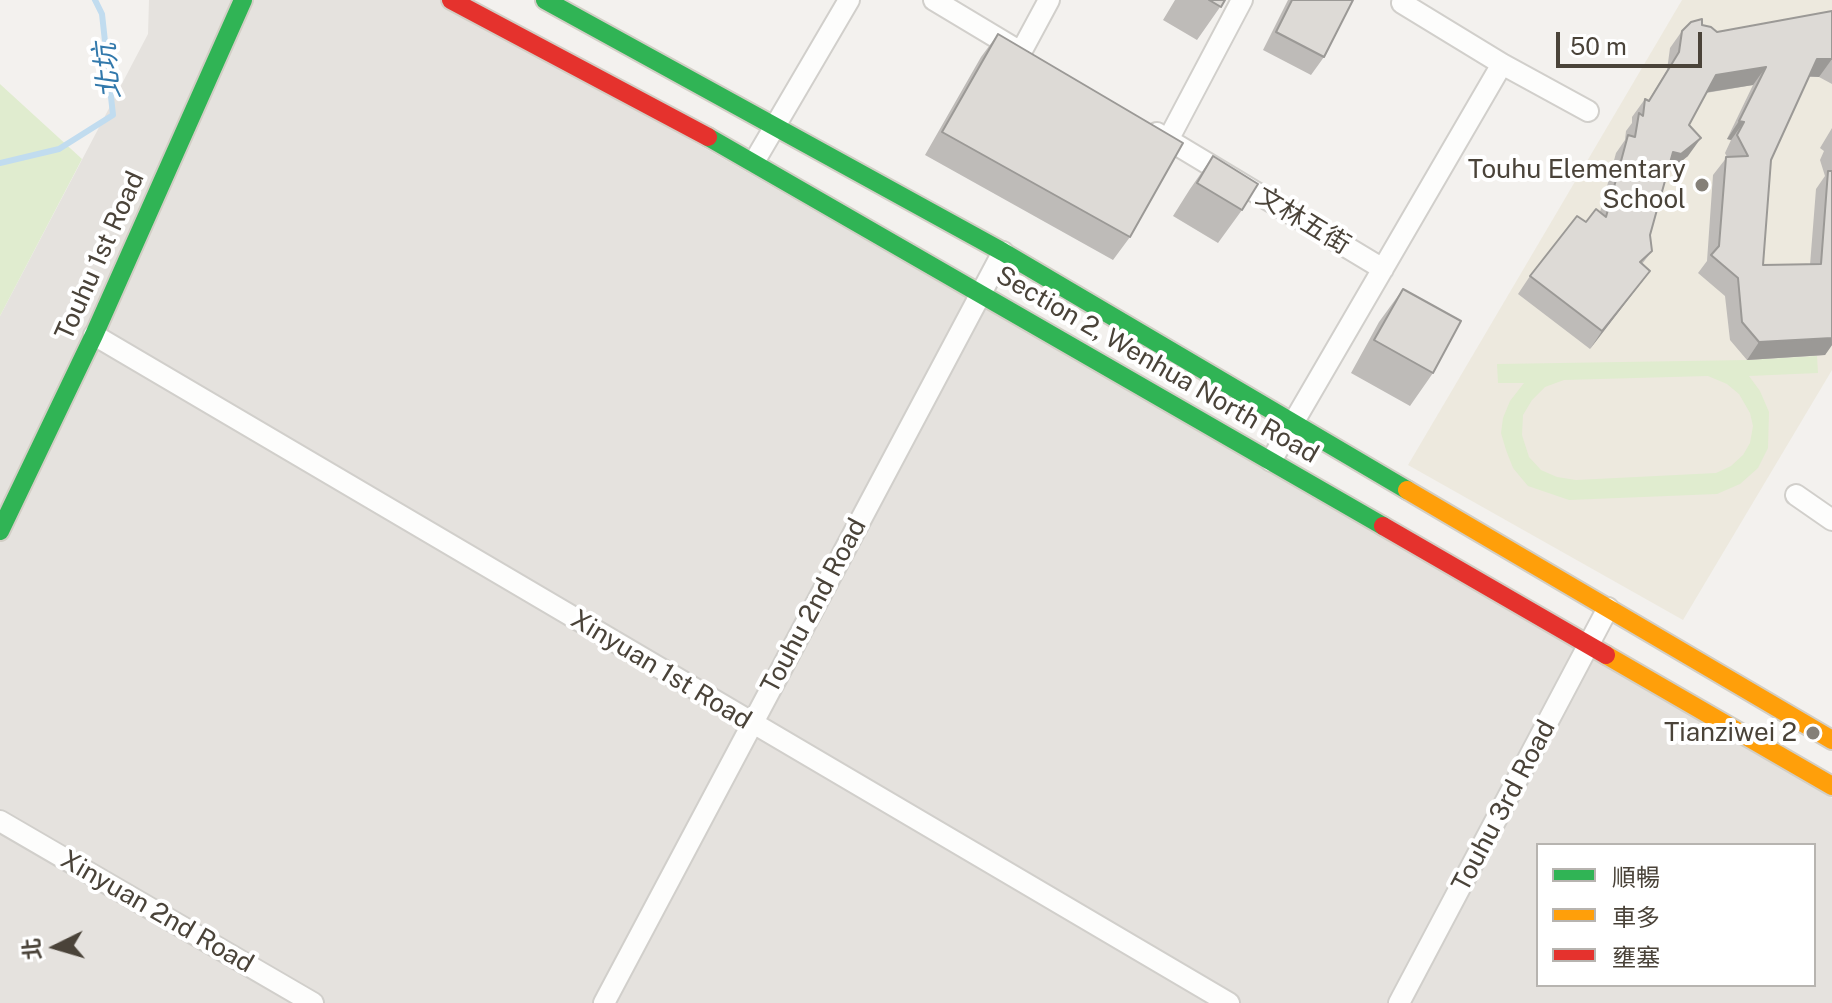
<!DOCTYPE html>
<html>
<head>
<meta charset="utf-8">
<style>
  body { margin:0 }
  #map { position:relative; width:1832px; height:1003px; overflow:hidden; background:#f3f1ee; font-family:"Public Sans","Noto Sans TC",sans-serif }
  canvas { display:block }
  .legend { position:absolute; left:1536px; top:843px; width:280px; height:144px; box-sizing:border-box; background:#fff; border:2px solid #b7b4b0; margin:0; padding:10px 14px; list-style:none; font-size:24px; color:#4a4339 }
  .legend li { display:flex; align-items:center; gap:16px; height:40px }
  .legend b { width:40px; border:2px solid #b7b4b0 }
  .north { position:absolute; left:16px; top:907px; width:80px; height:80px; -webkit-text-stroke:6px #fff; paint-order:stroke; rotate:265deg; font-size:22px; font-weight:700; line-height:32px; text-align:center; color:#4a4339 }
  .north::after { content:''; display:block; margin:auto; width:28px; height:36px; background:#4a4339; clip-path:polygon(50% 0,100% 100%,50% 72%,0 100%) }
  .scale { position:absolute; left:1556px; top:32px; width:146px; height:36px; box-sizing:border-box; border:4px solid #4a4339; border-top:0; padding-left:10px; font-size:24px; line-height:28px; white-space:nowrap; color:#4a4339; -webkit-text-stroke:6px #fff; paint-order:stroke }
</style>
</head>
<body>
<div id="map">
<canvas width="1832" height="1003"></canvas>
<ul class="legend">
<li><b style="height:10px;background:#30b455"></b>順暢</li>
<li><b style="height:10px;background:#ff9f0a"></b>車多</li>
<li><b style="height:10px;background:#e5322d"></b>壅塞</li>
</ul>
<div class="north">北</div>
<div class="scale">50 m</div>
</div>
<script>
const c = document.querySelector('canvas').getContext('2d');
c.lineJoin = 'round';
function fill(path, color) { c.fillStyle = color; c.fill(path, 'evenodd'); }
const shape = rows => new Path2D(rows.map(r => 'M' + r).join(''));
function strokePath(path, color, width, dash) { c.strokeStyle = color; c.lineWidth = width; c.lineCap = dash ? 'butt' : 'round'; c.setLineDash(dash || []); c.stroke(path); }
function label(font, color, halo, rows, align = 'center') {
  c.font = font + ' "Public Sans","Noto Sans TC",sans-serif'; c.lineWidth = 8; c.setLineDash([]); c.textBaseline = 'middle'; c.strokeStyle = halo; c.fillStyle = color; for (const [text, x, y, turn = 0] of rows) {
    c.save(); c.translate(x, y); c.rotate((+turn || 0) * Math.PI / 180); c.textAlign = isNaN(turn) ? turn : align; if (halo) c.strokeText(text, 0, 0); c.fillText(text, 0, 0); c.restore();
  }
}
fill(shape([
  [149,0,446,0,1265,469,1832,798,1832,1003,0,1003,0,316,148,34],
  [1538,845,1814,845,1814,985,1538,985]
]), '#e5e2de');
fill(shape([
  [1682,0,1832,0,1832,370,1683,620,1408,465]
]), '#ede9de');
fill(shape([
  [0,84,82,159,0,316],
  [1817,356,1818,373,1749,376,1760,391,1769,412,1768,448,1758,468,1740,484,1717,494,1569,500,1528,486,1513,468,1506,450,1501,433,1503,418,1510,401,1524,383,1498,383,1497,364,1747,360],
  [1708,376,1727,384,1739,394,1750,413,1753,426,1750,443,1743,455,1731,466,1716,473,1576,480,1557,477,1541,470,1529,457,1522,435,1523,415,1532,400,1545,387,1564,380]
]), '#e0eccf');
strokePath(shape([
  [0,163,59,149,113,115,102,14,95,0]
]), '#c1dcef', 6);
const street = shape([
  [934,0,1019,51],
  [1402,3,1502,64,1588,111],
  [1021,52,1049,0],
  [1157,133,1383,269],
  [1168,140,1242,0],
  [754,162,849,0],
  [94,335,1229,1003],
  [1271,461,1502,64],
  [1796,495,1832,520],
  [0,821,313,1003],
  [604,1003,1003,252],
  [1399,1003,1608,608]
]);
const fast = shape([
  [545,0,1003,252,1407,490],
  [708,137,1383,526],
  [0,531,94,335,243,0]
]);
const slow = shape([
  [1407,490,1832,740],
  [1606,655,1832,786]
]);
const jam = shape([
  [451,0,708,137],
  [1383,526,1606,655]
]);
strokePath(street, '#d1cfcb', 24);
strokePath(fast, '#d2cec5', 22);
strokePath(slow, '#d2cec5', 22);
strokePath(jam, '#d2cec5', 22);
strokePath(street, '#fdfdfc', 20);
strokePath(fast, '#30b455', 18);
strokePath(slow, '#ff9f0a', 18);
strokePath(jam, '#e5322d', 18);
fill(shape([
  [1175,0,1225,0,1197,40,1163,20],
  [1288,0,1353,0,1324,57,1311,75,1263,50],
  [1832,11,1832,84,1819,77,1809,77,1771,160,1763,265,1810,265,1816,189,1825,176,1820,160,1824,151,1820,148,1832,128,1832,345,1825,355,1747,360,1730,340,1725,296,1698,273,1707,261,1713,175,1727,157,1725,153,1731,140,1727,139,1753,85,1706,93,1689,125,1688,156,1667,172,1650,235,1652,251,1642,264,1650,271,1590,349,1518,294,1530,276,1586,222,1600,212,1616,153,1625,140,1626,131,1632,123,1632,117,1645,99,1648,101,1667,70,1670,48,1682,31,1702,25,1717,32],
  [998,34,1130,237,1113,260,925,155,981,57],
  [1213,156,1242,210,1218,243,1173,216,1190,189],
  [1403,289,1433,373,1410,406,1351,373,1379,322]
]), '#bebbb8');
fill(shape([
  [1817,59,1832,59,1819,77,1805,76],
  [1766,67,1753,85,1703,93,1716,75],
  [1739,121,1744,122,1731,140,1727,139],
  [1701,138,1688,156,1668,172,1660,170,1673,152],
  [1650,271,1637,288,1590,349,1602,331],
  [1832,338,1832,345,1825,355,1747,360,1759,342]
]), '#9b9996');
const building = shape([
  [1209,0,1225,0,1221,7,1209,0],
  [1292,0,1353,0,1324,57,1276,32,1292,0],
  [1832,11,1832,59,1817,59,1771,160,1763,265,1821,264,1828,171,1832,171,1832,338,1759,342,1742,322,1738,278,1711,255,1719,246,1726,157,1748,156,1737,135,1744,122,1739,121,1766,67,1716,75,1689,125,1701,138,1681,154,1673,152,1650,235,1652,251,1640,262,1650,271,1602,331,1530,276,1577,216,1586,222,1596,209,1606,217,1628,135,1635,137,1639,113,1643,116,1645,99,1649,101,1679,52,1682,31,1691,22,1702,19,1702,25,1711,27,1717,32,1832,11],
  [998,34,1183,143,1130,237,942,132,998,34],
  [1213,156,1258,184,1242,210,1197,183,1213,156],
  [1403,289,1461,321,1433,373,1374,340,1403,289]
]);
fill(building, '#dddad6');
strokePath(building, '#9b9996', 2);
for (const [x, y, r, color] of [
  [1702,185,8,"#858078"],
  [1813,733,8,"#858078"]
]) { const dot = new Path2D(); dot.arc(x, y, r, 0, 2 * Math.PI); c.fillStyle = color; c.fill(dot); strokePath(dot, '#fff', 3); }
label('26px', '#4a4339', '#fff', [
  ["Touhu Elementary",1686,170],
  ["School",1686,200],
  ["Tianziwei 2",1797,733]
], 'right');
label('26px', '#4a4339', '#fff', [
  ["文林五街",1303,221,31],
  ["Touhu 1st Road",100,256,-66],
  ["Section 2, Wenhua North Road",1157,365,30],
  ["Touhu 2nd Road",814,606,-62],
  ["Xinyuan 1st Road",661,670,31],
  ["Touhu 3rd Road",1504,806,-62],
  ["Xinyuan 2nd Road",157,912,30]
]);
label('italic 28px', '#3279ac', '#fff', [
  ["北坑",108,71,-96]
]);
</script>
</body>
</html>
